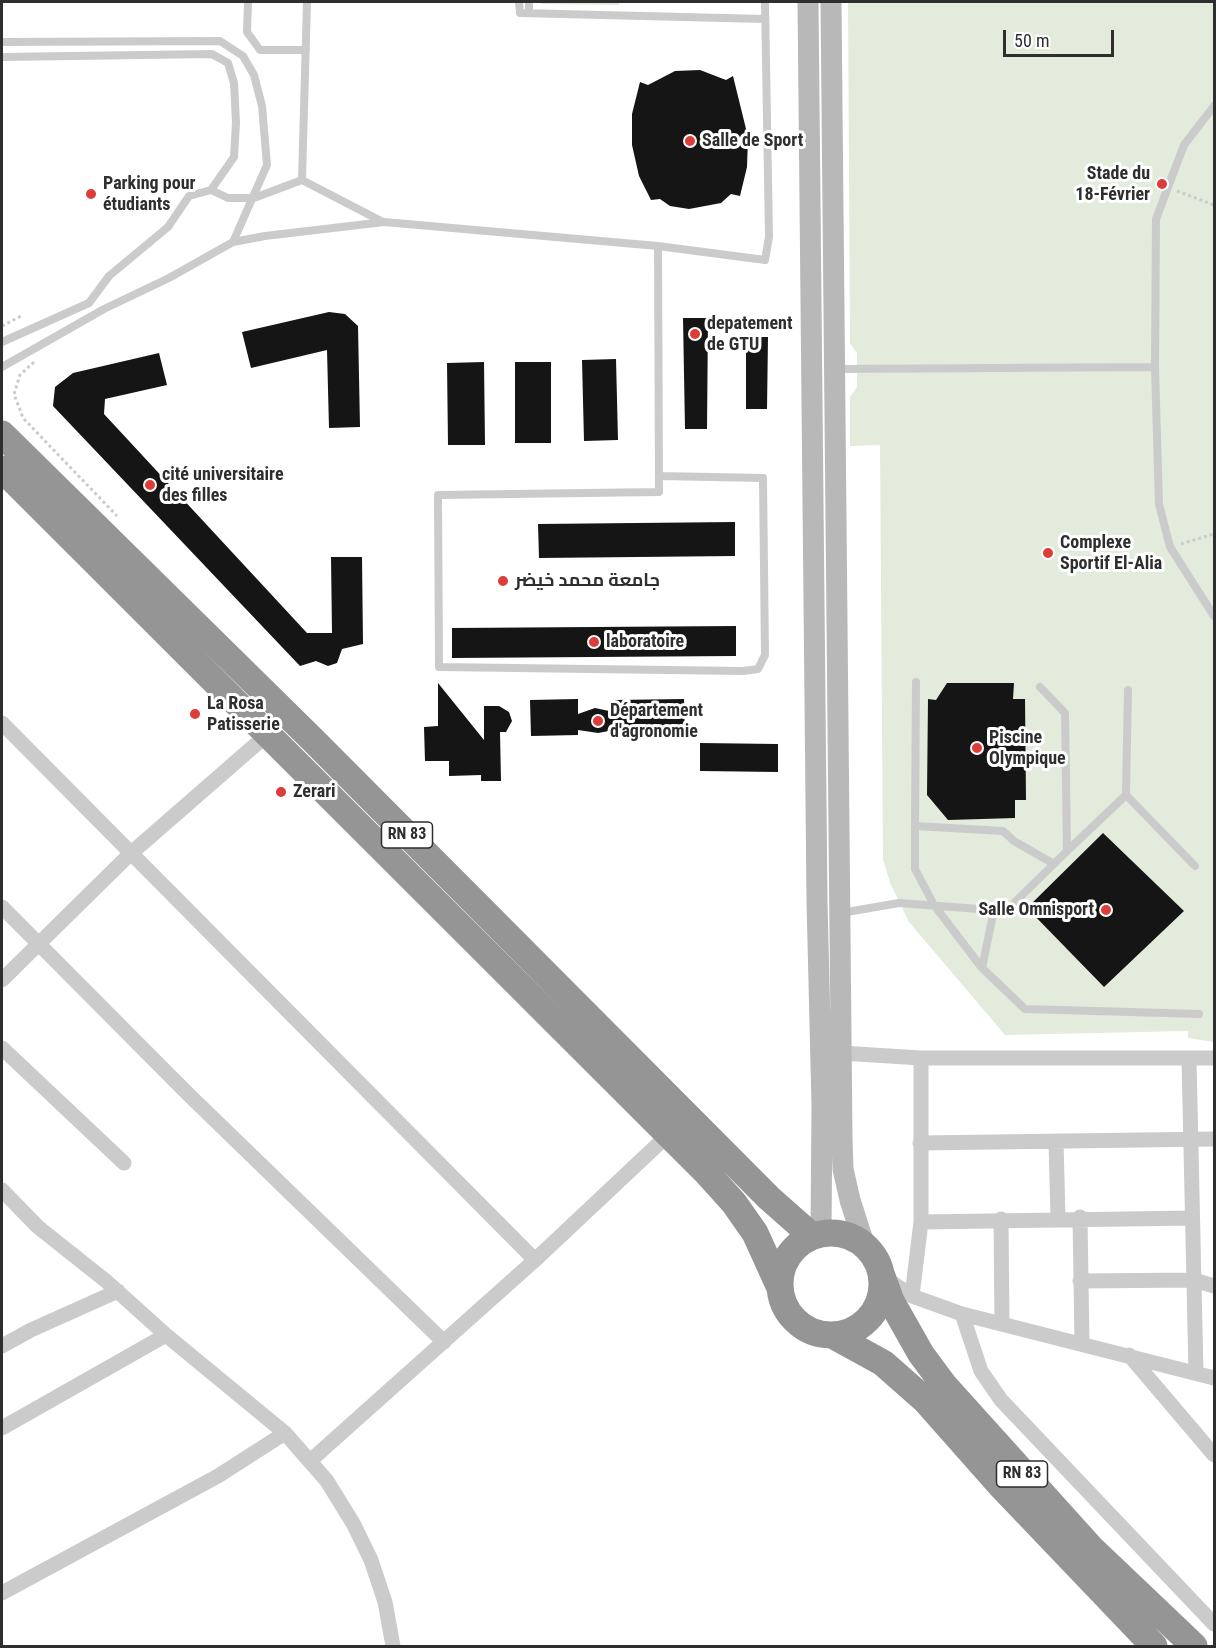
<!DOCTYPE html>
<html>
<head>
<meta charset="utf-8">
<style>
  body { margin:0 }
  #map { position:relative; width:1216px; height:1648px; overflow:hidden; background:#fff; font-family:"Roboto Condensed",sans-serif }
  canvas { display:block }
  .frame { position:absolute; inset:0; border:3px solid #2e2e2e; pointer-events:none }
  .scale { position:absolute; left:1003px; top:30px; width:111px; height:27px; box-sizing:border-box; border:3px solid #2e2e2e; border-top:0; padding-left:8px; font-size:18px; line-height:21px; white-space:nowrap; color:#2e2e2e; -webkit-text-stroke:4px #fff; paint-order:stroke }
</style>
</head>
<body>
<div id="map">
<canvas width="1216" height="1648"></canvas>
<div class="frame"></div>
<div class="scale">50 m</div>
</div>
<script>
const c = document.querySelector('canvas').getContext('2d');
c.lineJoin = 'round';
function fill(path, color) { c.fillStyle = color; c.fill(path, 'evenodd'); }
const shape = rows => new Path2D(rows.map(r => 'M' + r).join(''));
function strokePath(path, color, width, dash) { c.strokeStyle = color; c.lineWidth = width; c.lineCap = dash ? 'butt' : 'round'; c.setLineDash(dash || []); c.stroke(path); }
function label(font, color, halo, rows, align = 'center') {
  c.font = font + ' "Roboto Condensed",Cairo,sans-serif'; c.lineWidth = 6; c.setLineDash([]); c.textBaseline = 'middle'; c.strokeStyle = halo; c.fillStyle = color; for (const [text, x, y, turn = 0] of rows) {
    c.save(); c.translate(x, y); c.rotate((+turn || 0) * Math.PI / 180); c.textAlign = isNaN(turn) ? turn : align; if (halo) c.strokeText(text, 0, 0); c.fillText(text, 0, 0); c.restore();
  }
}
fill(shape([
  [541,2,619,2,619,5,541,4],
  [848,2,1214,2,1214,1042,1188,1038,1188,1031,1005,1035,909,922,891,885,883,860,880,445,850,446,850,397,857,387,857,353,850,343]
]), '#e3ebdc');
fill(shape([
  [700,70,726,80,733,76,748,137,747,167,740,196,731,194,721,203,689,209,670,206,660,199,651,200,639,176,632,145,632,114,640,82,648,85,675,71],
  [329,312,345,314,358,326,360,427,329,428,327,350,251,368,242,332],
  [683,318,708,318,707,429,685,429],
  [746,337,768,337,767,409,746,409],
  [159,353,167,385,105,399,104,414,307,633,332,633,331,557,362,557,363,644,342,649,337,663,328,666,316,661,300,666,53,406,55,387,73,373],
  [616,359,618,440,584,441,582,360],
  [484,362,485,445,448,445,447,363],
  [515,362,551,362,551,443,515,443],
  [735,522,735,556,539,558,538,524],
  [736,626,736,656,452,658,452,628],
  [438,683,484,740,484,706,499,706,509,712,512,721,506,732,500,732,501,781,481,781,481,775,449,776,449,761,425,761,424,727,438,726],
  [947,683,1014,683,1013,699,1025,699,1026,800,1015,800,1015,818,948,820,927,795,928,699,936,700],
  [578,699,578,714,595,708,614,712,614,700,684,699,685,735,614,736,614,730,598,733,578,730,578,735,531,736,530,700],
  [700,743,778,744,778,772,700,771],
  [1103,833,1184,911,1104,987,1027,908]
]), '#151515');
strokePath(shape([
  [1177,191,1214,205],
  [2,326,23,315],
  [34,362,20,375,14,394,23,418,117,516],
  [1181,544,1214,534]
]), '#cbcbcb', 3, [3, 3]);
strokePath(shape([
  [248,2,247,32,260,50,306,50],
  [519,2,520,13,765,19],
  [529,2,529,13],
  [2,42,220,41,243,56,254,75,262,106,267,165,233,242],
  [2,57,212,54,228,63,234,83,236,123,234,157,211,190],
  [1214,106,1184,145,1156,219,1155,367,1159,504,1170,547,1214,616],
  [302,180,383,222],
  [658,246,659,492,438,495,439,667,743,671,758,669,765,655,763,478,659,476],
  [2,342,89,303,109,276,168,227,189,196,211,190,228,198,254,198,302,180,307,2],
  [2,367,104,309,169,278,233,242,265,236,384,222,658,246,765,260,769,237,765,2],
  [836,369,1155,367],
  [1126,795,1195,866],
  [915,826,916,682],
  [1067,851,1126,795,1128,690],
  [994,910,982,968,934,905,915,869,915,826,1003,831,1014,841,1054,864],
  [841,913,899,903,1006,911,1067,851,1065,713,1040,687],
  [982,968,1025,1009,1199,1014]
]), '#cbcbcb', 8);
strokePath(shape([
  [2,723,535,1260],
  [2,907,188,1094,444,1342],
  [2,980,129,855,269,733],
  [2,1048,124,1163],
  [841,1053,921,1058,1214,1058],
  [1189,1059,1196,1373],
  [1056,1141,1058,1218],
  [920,1143,1214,1139],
  [2,1190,38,1227,106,1281,166,1335,285,1433,327,1481,354,1525,371,1560,385,1602,393,1646],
  [1080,1217,1082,1343],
  [1001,1219,1002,1323],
  [921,1222,1192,1218],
  [885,1278,912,1296,962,1314,1214,1378],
  [1080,1281,1194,1280,1214,1286],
  [912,1296,921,1222,921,1058],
  [962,1314,981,1371,1001,1400,1214,1624],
  [2,1346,31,1330,118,1291],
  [1129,1355,1214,1455],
  [2,1428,166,1335],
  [310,1461,535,1260,669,1134],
  [2,1593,218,1476,285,1433]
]), '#cbcbcb', 15);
strokePath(shape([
  [808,2,817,901,822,1105,821,1233],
  [831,2,842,1138,843,1169,850,1200,864,1244]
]), '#b8b8b8', 21);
strokePath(shape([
  [2,434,314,741,769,1198,812,1236],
  [2,469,706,1172,734,1203,755,1233,780,1288],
  '780 1284a51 51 0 1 1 102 0a51 51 0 1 1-102 0Z',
  [882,1276,891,1301,921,1354,944,1385,1091,1548,1194,1646],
  [832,1335,883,1363,925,1400,1002,1487,1154,1646]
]), '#959595', 27);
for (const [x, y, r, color] of [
  [690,141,6,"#dc3d39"],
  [1162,184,6,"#dc3d39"],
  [91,194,6,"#dc3d39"],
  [695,334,6,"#dc3d39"],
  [150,485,6,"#dc3d39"],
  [1048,553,6,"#dc3d39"],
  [503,581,6,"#dc3d39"],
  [594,642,6,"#dc3d39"],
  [195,714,6,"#dc3d39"],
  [598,721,6,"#dc3d39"],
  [977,748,6,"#dc3d39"],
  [281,792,6,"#dc3d39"],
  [1106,910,6,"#dc3d39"]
]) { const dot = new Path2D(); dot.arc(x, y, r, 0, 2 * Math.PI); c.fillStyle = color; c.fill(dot); strokePath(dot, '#fff', 2); }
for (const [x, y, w] of [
  [407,835,51],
  [1022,1474,51]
]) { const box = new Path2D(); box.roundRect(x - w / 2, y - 13, w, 26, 4.5); c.fillStyle = '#fff'; c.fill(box); strokePath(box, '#2e2e2e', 1.5); }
label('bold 16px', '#2e2e2e', null, [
  ["RN 83",407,835],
  ["RN 83",1022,1474]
]);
label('bold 18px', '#2e2e2e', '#fff', [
  ["Salle de Sport",702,141],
  ["Stade du",1150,174,"right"],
  ["18-Février",1150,195,"right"],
  ["Parking pour",103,184],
  ["étudiants",103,205],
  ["depatement",707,324],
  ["de GTU",707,345],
  ["cité universitaire",162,475],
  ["des filles",162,496],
  ["Complexe",1060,543],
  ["Sportif El-Alia",1060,564],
  ["جامعة محمد خيضر",515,581],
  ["laboratoire",606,642],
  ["La Rosa",207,704],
  ["Patisserie",207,725],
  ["Département",610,711],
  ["d'agronomie",610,732],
  ["Piscine",989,738],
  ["Olympique",989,759],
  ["Zerari",293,792],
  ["Salle Omnisport",1094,910,"right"]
], 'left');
</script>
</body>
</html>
